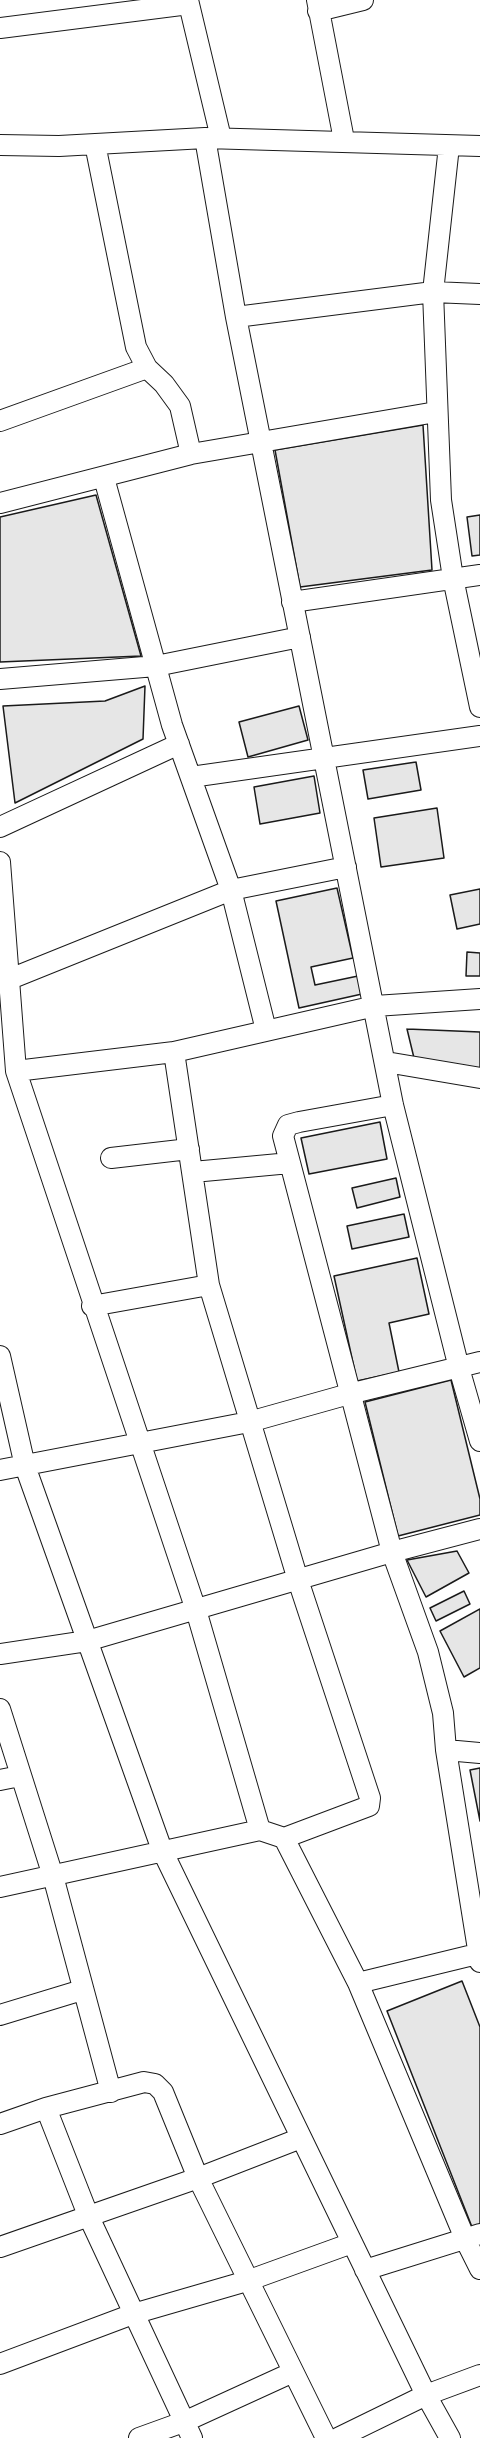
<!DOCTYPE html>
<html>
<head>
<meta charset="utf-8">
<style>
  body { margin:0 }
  canvas { display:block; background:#fff }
</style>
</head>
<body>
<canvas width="480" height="2438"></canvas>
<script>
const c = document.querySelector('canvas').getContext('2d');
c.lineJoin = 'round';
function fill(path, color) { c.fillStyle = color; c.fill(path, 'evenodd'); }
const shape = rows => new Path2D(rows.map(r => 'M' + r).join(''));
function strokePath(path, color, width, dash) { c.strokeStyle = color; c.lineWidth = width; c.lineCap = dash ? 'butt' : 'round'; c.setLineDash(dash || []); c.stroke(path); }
const building = shape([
  [423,425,432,570,300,587,275,450,423,425],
  [96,495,141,656,0,662,0,517,96,495],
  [480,515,480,555,472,556,467,517,480,515],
  [145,686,143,739,15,803,3,706,105,701,145,686],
  [299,706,308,740,248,757,239,722,299,706],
  [416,762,421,790,368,799,363,770,416,762],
  [314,776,320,813,260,824,254,787,314,776],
  [437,808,444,858,381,867,374,818,437,808],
  [337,888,353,958,311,967,315,985,358,976,362,994,299,1008,276,901,337,888],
  [480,889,480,924,457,929,450,895,480,889],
  [467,952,480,953,480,976,466,976,467,952],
  [407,1029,480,1032,480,1069,414,1058,407,1029],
  [380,1122,387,1159,309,1174,301,1138,380,1122],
  [396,1178,400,1197,357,1208,352,1188,396,1178],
  [404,1214,409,1237,352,1249,347,1226,404,1214],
  [417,1258,429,1314,389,1323,399,1372,357,1381,334,1276,417,1258],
  [451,1380,480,1499,480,1515,398,1536,365,1402,451,1380],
  [457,1551,469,1573,426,1597,407,1560,457,1551],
  [464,1591,470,1604,436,1621,430,1608,464,1591],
  [480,1609,480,1668,464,1677,440,1631,480,1609],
  [480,1768,480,1821,470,1770,480,1768],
  [462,1981,480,2027,480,2224,472,2227,387,2011,462,1981]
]);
fill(building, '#e6e6e6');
strokePath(building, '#1a1a1a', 1.5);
const minor = shape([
  [188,0,221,138],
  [317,0,344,140],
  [318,11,363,0],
  [0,28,189,4],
  [205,138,236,317,393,1105,459,1368,480,1441],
  [95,144,136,347,147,368,164,384,180,406,191,454],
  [0,145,59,146,205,138,480,146],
  [449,146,433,292,441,500,453,578,480,707],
  [236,317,433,292,480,294],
  [0,421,147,368],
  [104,478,172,725,231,890,266,1030],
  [0,503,191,454,436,412],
  [292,602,480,575],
  [0,679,156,666,300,637],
  [191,777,480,736],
  [0,827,179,744],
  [0,862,16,1071,196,1610,260,1830],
  [10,979,231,890,346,867],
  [386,1062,480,1078],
  [16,1071,174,1052,375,1006,480,999],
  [393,1105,299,1122,288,1125,283,1136,392,1552,428,1652,443,1713,446,1750,480,1962],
  [111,1158,189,1149],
  [193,1172,290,1163],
  [92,1306,209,1285],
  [0,1356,25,1466,162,1850,426,2395,450,2438],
  [0,1470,249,1422,349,1394,480,1362],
  [0,1654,87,1641,392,1552,480,1529],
  [0,1709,53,1876,111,2092],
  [446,1750,480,1753],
  [0,1780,20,1776],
  [284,1838,358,1983,466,2241,480,2269],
  [0,1887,260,1830,284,1838,369,1806,370,1798,298,1580,209,1285,174,1052],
  [358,1983,477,1954],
  [0,2015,82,1990],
  [46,2108,88,2215,192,2438],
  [0,2124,46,2108,144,2082,155,2084,163,2092,198,2178,326,2438],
  [0,2247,198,2178,301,2138],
  [365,2270,480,2234],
  [0,2364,133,2314,247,2281,352,2243],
  [139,2438,186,2421,291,2373],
  [338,2438,426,2395,480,2375]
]);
strokePath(minor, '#1a1a1a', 22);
strokePath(minor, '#fff', 20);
</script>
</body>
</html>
